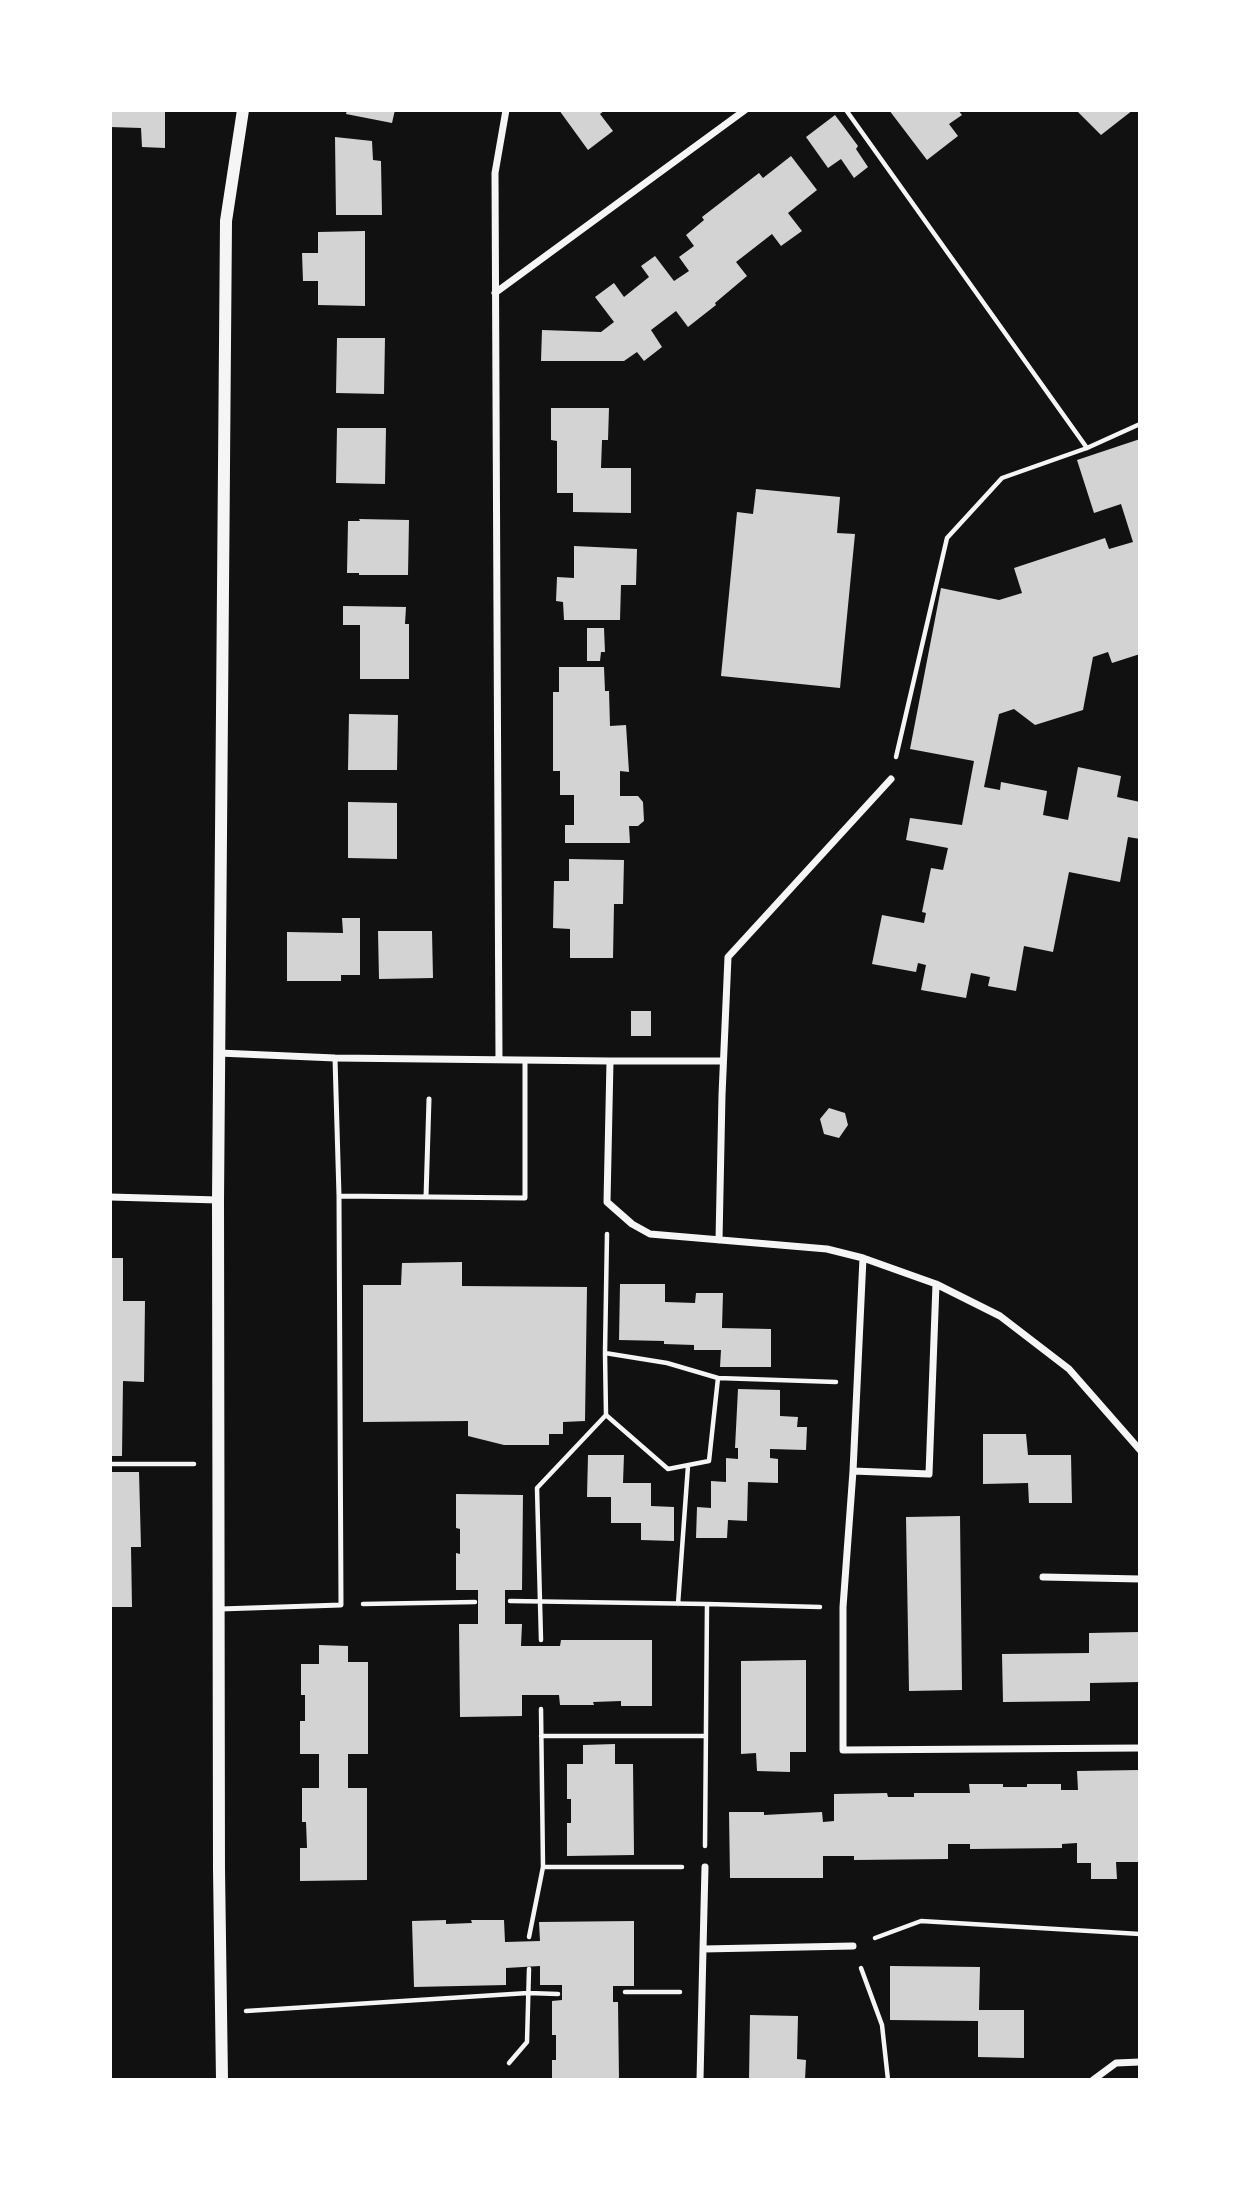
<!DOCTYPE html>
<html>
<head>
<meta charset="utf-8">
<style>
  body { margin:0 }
  #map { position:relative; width:1250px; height:2190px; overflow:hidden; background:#111; font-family:"Roboto Condensed",sans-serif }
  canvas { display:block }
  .frame { position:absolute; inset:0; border:112px solid #fff; pointer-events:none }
</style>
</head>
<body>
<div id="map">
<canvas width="1250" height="2190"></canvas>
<div class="frame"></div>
</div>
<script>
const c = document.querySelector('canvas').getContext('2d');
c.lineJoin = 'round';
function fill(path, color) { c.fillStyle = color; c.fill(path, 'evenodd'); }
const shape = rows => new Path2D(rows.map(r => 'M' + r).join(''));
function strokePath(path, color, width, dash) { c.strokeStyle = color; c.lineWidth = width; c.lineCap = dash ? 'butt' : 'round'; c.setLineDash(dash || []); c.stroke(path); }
fill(shape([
  [110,110,165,110,165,148,142,147,141,128,110,127],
  [347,110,395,110,392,123,346,114],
  [559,110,605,110,600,114,613,131,588,150],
  [889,110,958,110,962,115,949,124,958,136,927,160],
  [1076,110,1133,110,1101,135],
  [835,115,858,146,856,149,868,167,854,178,841,159,828,168,806,137],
  [335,137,372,141,373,160,381,161,382,215,336,215],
  [791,156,817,190,788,213,802,231,781,246,772,234,736,262,747,276,715,303,716,305,688,327,676,311,651,330,662,347,644,361,637,352,624,361,541,361,542,330,601,332,614,322,595,297,614,283,624,297,649,277,641,266,655,256,674,281,689,271,679,257,694,246,686,235,704,220,702,217,759,173,763,178],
  [365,231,365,306,318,305,318,281,303,281,302,253,318,253,318,232],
  [337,338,385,338,384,394,336,393],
  [551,408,609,408,608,440,602,440,601,468,631,468,631,513,573,512,573,493,557,493,557,441,551,440],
  [337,428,386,428,385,484,336,483],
  [1140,439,1140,654,1112,663,1108,652,1093,657,1083,710,1035,725,1014,709,999,714,984,787,1000,790,1001,782,1047,791,1043,815,1068,820,1078,767,1121,776,1117,797,1140,802,1140,839,1128,837,1120,882,1069,872,1053,952,1024,946,1016,991,988,986,990,977,971,973,966,998,921,990,926,965,918,963,916,972,872,964,882,915,924,923,926,913,922,912,931,868,943,870,948,848,906,840,910,818,962,825,974,761,910,749,941,588,999,600,1022,593,1014,568,1105,538,1109,549,1133,542,1121,504,1094,513,1077,460],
  [756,489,840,497,837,533,855,534,840,688,721,676,737,512,753,514],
  [359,519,409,520,408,575,359,575,359,573,347,573,348,521,360,521],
  [574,546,637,549,636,585,621,585,620,620,564,620,563,602,556,601,557,577,574,578],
  [343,606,406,607,405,624,409,624,409,679,360,679,360,625,343,625],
  [587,628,604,628,605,652,601,652,600,661,587,661],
  [559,667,604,667,605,691,609,691,610,726,626,725,629,772,620,771,620,796,638,796,643,802,644,821,638,826,629,826,630,843,565,843,565,825,574,825,574,795,560,795,560,771,553,771,553,692,559,692],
  [349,714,398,715,397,770,348,770],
  [348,802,397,803,397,859,348,858],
  [569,859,624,860,623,904,614,904,613,958,570,958,570,929,553,928,554,881,569,881],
  [342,918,360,918,360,975,341,975,341,981,287,981,287,932,343,933],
  [378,931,432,931,433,978,379,979],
  [631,1011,651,1011,651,1036,631,1036],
  [829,1108,845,1113,848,1125,839,1138,824,1134,820,1119],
  [110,1258,123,1258,123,1301,145,1301,144,1382,123,1381,122,1456,110,1456],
  [462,1262,462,1286,587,1287,585,1421,563,1422,563,1434,549,1434,549,1445,504,1445,468,1436,468,1421,363,1422,363,1285,401,1285,402,1263],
  [620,1284,665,1284,665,1302,695,1303,696,1293,723,1293,722,1328,771,1329,771,1367,720,1367,721,1350,694,1350,694,1345,664,1344,664,1341,619,1340],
  [738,1389,780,1390,780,1416,798,1417,797,1427,807,1427,806,1450,770,1449,770,1458,778,1459,778,1483,748,1482,747,1521,728,1520,727,1538,696,1538,697,1507,711,1508,711,1481,726,1482,726,1458,738,1459,738,1448,735,1448],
  [983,1434,1026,1434,1028,1455,1071,1455,1072,1503,1029,1503,1028,1483,983,1484],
  [588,1455,624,1455,623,1483,651,1483,651,1506,674,1507,674,1541,641,1540,641,1523,611,1523,611,1497,587,1497],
  [110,1472,139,1472,141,1547,131,1547,132,1607,110,1607],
  [456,1494,523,1495,522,1590,505,1590,505,1624,522,1624,521,1646,560,1646,561,1640,652,1640,652,1706,621,1706,621,1701,593,1702,594,1705,560,1705,559,1695,522,1695,522,1716,460,1717,459,1624,478,1624,478,1590,456,1590,456,1553,460,1554,460,1529,456,1528],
  [960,1516,962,1690,909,1691,906,1517],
  [1140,1632,1140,1682,1090,1683,1090,1701,1003,1702,1002,1654,1089,1653,1089,1633],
  [319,1645,348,1646,348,1662,368,1662,368,1754,348,1754,348,1788,367,1788,367,1880,300,1881,300,1848,307,1848,306,1822,302,1822,302,1788,319,1788,319,1754,300,1754,300,1721,305,1721,305,1695,301,1695,301,1664,319,1664],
  [806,1660,806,1752,790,1752,790,1772,757,1771,756,1753,741,1754,741,1661],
  [615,1744,615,1764,633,1764,634,1855,567,1856,567,1823,571,1823,571,1799,567,1799,567,1764,583,1764,583,1745],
  [1139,1770,1139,1862,1116,1862,1117,1879,1091,1879,1091,1863,1077,1863,1077,1843,1062,1844,1062,1848,970,1849,970,1844,948,1844,948,1859,854,1860,854,1856,823,1856,823,1878,730,1878,729,1812,764,1812,764,1815,822,1812,823,1822,834,1821,834,1794,887,1793,888,1797,914,1797,914,1793,970,1793,969,1784,1003,1784,1003,1787,1027,1787,1027,1784,1061,1784,1061,1790,1078,1790,1077,1771],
  [446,1920,446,1924,472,1923,471,1920,504,1920,505,1942,540,1941,539,1922,634,1921,634,1986,613,1986,613,2002,618,2002,619,2080,552,2080,552,2060,556,2060,556,2035,552,2035,552,2001,562,2000,562,1985,540,1985,540,1966,506,1968,506,1985,414,1987,412,1921],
  [890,1966,980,1967,979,2010,1024,2010,1024,2058,978,2057,978,2021,890,2020],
  [750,2015,798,2016,797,2059,806,2060,805,2080,749,2080]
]), '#d3d3d3');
strokePath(shape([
  [846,110,1087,448],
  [896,757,947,538,1002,478,1087,448,1140,424],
  [605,1353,667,1363,718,1378,709,1461,668,1469,606,1415,605,1353,607,1234],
  [718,1378,836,1382],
  [110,1464,194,1464],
  [510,1601,707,1604],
  [363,1604,475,1602],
  [678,1604,688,1466],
  [541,1640,537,1488,606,1415],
  [541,1736,706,1736],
  [705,1846,707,1604,820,1607],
  [543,1867,682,1867],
  [529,1937,543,1867,541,1709],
  [875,1938,921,1921,1140,1934],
  [861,1968,882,2025,888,2080],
  [625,1992,680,1992],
  [246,2011,528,1993,558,1994],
  [509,2063,527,2042,529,1969]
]), '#f5f5f5', 4.5);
strokePath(shape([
  [339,1196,525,1198,525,1060],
  [426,1197,429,1099],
  [220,1609,341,1605,339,1196,335,1058]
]), '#f5f5f5', 5);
strokePath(shape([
  [495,293,745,110],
  [219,1053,335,1058,610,1061,607,1202,632,1224,650,1234,827,1249,863,1258,936,1284,1000,1316,1069,1369,1140,1450],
  [499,1060,495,173,506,110],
  [610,1061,723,1061],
  [110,1197,218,1200],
  [719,1240,722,1095,728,957,891,779],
  [863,1258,853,1471,929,1474,936,1284],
  [853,1471,843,1607,843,1750,1140,1748],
  [1043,1577,1140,1579],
  [703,1949,705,1867],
  [700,2080,703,1949,853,1946],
  [1093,2080,1116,2063,1140,2062]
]), '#f5f5f5', 7);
strokePath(shape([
  [222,2080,219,1869,218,1200,226,221,243,110]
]), '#f5f5f5', 12);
</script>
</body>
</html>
